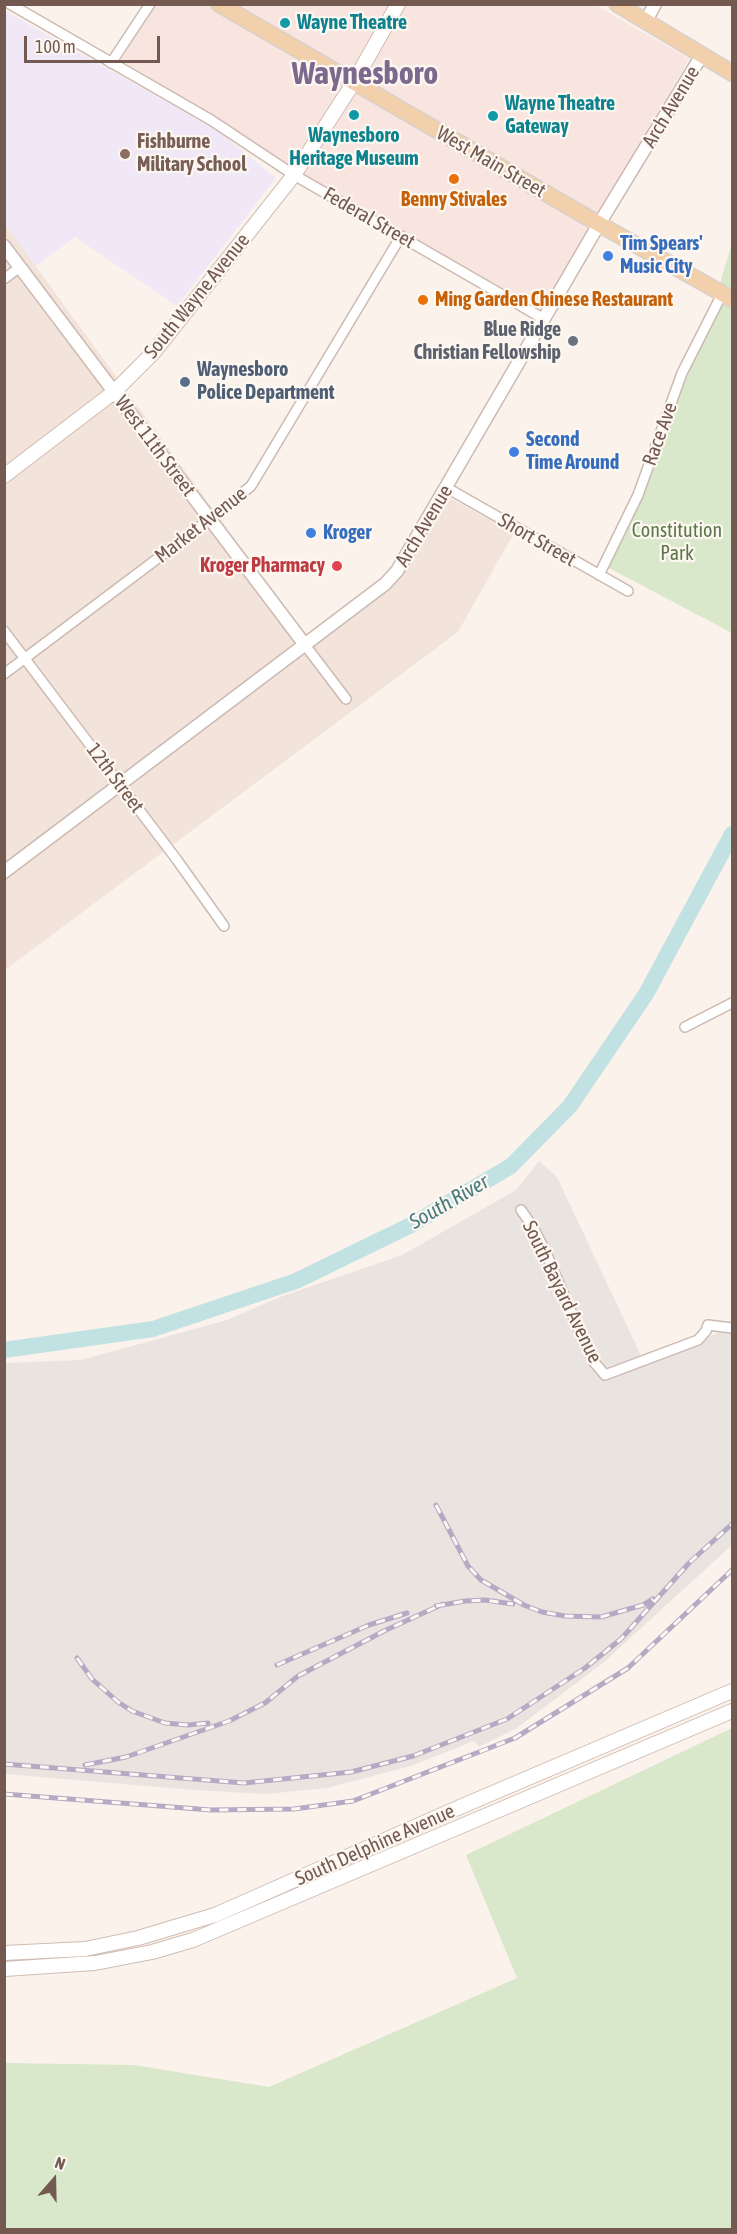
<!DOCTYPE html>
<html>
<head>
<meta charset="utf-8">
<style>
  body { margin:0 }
  #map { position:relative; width:737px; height:2234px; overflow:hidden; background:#fbf3eb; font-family:"Asap Condensed",sans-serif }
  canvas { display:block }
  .frame { position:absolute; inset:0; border:6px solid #735950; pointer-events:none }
  .north { position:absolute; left:24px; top:2150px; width:60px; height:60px; -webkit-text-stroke:4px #fdf7f1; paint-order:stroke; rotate:20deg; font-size:16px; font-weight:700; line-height:24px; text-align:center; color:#735950 }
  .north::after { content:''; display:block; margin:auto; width:21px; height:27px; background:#735950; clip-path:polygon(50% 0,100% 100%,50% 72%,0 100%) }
  .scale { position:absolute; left:24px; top:36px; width:136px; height:27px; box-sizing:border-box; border:3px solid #735950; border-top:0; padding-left:8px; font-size:18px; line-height:21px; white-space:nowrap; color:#735950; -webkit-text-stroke:4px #fdf7f1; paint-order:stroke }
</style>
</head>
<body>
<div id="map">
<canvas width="737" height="2234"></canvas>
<div class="frame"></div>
<div class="north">N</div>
<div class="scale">100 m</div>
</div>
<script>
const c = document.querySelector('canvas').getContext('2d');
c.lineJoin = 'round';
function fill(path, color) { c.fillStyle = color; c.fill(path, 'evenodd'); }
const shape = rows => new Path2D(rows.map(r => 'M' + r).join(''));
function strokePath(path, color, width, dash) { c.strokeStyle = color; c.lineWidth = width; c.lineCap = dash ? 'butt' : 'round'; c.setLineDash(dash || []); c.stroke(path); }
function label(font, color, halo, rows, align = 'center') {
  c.font = font + ' "Asap Condensed",sans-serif'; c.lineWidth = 4.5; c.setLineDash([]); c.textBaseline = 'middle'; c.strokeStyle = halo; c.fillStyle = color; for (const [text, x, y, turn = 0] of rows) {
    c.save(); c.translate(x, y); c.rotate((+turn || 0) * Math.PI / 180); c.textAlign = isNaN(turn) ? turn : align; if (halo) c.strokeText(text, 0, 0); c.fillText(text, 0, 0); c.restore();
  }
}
fill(shape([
  [5,224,312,645,396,579,448,497,514,533,458,632,5,970]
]), '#f2e4da');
fill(shape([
  [155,4,596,5,689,59,541,310,320,184,121,60]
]), '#f9e5e0');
fill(shape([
  [539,1161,557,1177,646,1366,732,1326,732,1545,603,1663,517,1728,479,1747,474,1741,411,1766,327,1788,266,1794,192,1790,5,1774,4,1363,81,1360,227,1320,280,1297,402,1255,516,1190]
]), '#eae4e0');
fill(shape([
  [5,11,217,130,276,178,177,306,75,237,36,266,5,224]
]), '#f0e7f7');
fill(shape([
  [732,244,732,633,609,568,717,303,722,276],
  [732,1728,732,2229,5,2229,5,2063,134,2065,269,2087,517,1978,466,1855]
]), '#d9e7ca');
strokePath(shape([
  [4,1350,153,1329,296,1281,411,1225,511,1166,570,1106,646,994,732,834]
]), '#c1e1e3', 16);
const minor = shape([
  [10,4,211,120,294,175,544,319],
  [111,63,150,4],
  [4,279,20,267],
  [447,488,628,591],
  [599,575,638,495,682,373,722,294],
  [4,631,177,860,224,926],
  [305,645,346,699],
  [4,674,210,519,251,486,401,236],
  [685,1027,732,1003],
  [521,1210,533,1227,547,1255,584,1342,594,1362,605,1375,698,1340,706,1331,708,1325,732,1328]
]);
const tertiary = shape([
  [646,21,655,4],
  [4,246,305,645],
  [4,872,385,584,397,571,599,224,702,55]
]);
const secondary = shape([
  [4,476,114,392,154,352,294,175,354,82,398,4],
  [4,1953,85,1949,138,1938,215,1915,460,1807,732,1691],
  [4,1969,95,1963,152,1952,193,1940,732,1711]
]);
const primary = shape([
  [219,4,599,224,732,299],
  [617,4,732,73]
]);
strokePath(minor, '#ccbab2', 12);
strokePath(tertiary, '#ccbab2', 15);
strokePath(secondary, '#d0bcb2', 16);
strokePath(primary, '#d8d1ce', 18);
strokePath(minor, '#fff', 9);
strokePath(tertiary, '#fff', 12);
strokePath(secondary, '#fff', 14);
strokePath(primary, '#f1d0ab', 15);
const rail = shape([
  [436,1505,468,1566,481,1580,524,1605,542,1612,565,1616,601,1617,643,1605,653,1599],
  [436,1606,465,1601,485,1600,513,1604],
  [77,1658,92,1679,118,1702,132,1711,165,1723,188,1725,208,1723],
  [277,1665,369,1625,407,1613],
  [4,1764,244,1783,351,1772,413,1756,507,1719,585,1668,621,1639,689,1563,732,1524],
  [85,1765,126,1757,229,1721,265,1703,298,1676,384,1631,443,1604],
  [4,1794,211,1810,294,1809,353,1801,515,1738,628,1668,732,1570]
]);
strokePath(rail, '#b5aac4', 5);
strokePath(rail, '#fdf7f1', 3, [9]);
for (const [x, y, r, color] of [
  [285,23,6,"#0f9aa8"],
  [354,115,6,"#0f9aa8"],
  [493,116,6,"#0f9aa8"],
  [125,154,6,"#8d6e63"],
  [454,179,6,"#e8710a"],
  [608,256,6,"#3f7fe0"],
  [423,300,6,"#e8710a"],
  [573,341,6,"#6b7280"],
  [185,382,6,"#5c6f8a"],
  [514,452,6,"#3f7fe0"],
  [311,533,6,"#3f7fe0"],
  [337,566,6,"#e0444e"]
]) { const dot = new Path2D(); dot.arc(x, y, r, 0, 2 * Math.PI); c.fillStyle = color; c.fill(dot); strokePath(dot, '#fdf7f1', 2); }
label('bold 20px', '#0d838f', '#fdf7f1', [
  ["Wayne Theatre",297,23],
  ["Wayne Theatre",505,104],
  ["Gateway",505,127],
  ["Waynesboro",354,136,"center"],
  ["Heritage Museum",354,159,"center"]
], 'left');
label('20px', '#735950', '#fdf7f1', [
  ["Arch Avenue",671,107,-59],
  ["West Main Street",491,162,30],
  ["Federal Street",369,218,30],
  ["South Wayne Avenue",197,296,-51],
  ["Race Ave",660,434,-70],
  ["West 11th Street",155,446,53],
  ["Market Avenue",201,525,-38],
  ["Arch Avenue",424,526,-59],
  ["Short Street",537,540,30],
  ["12th Street",115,778,53],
  ["South Bayard Avenue",562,1292,64],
  ["South Delphine Avenue",375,1845,-24]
]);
label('bold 20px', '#785e54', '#fdf7f1', [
  ["Fishburne",137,142],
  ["Military School",137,165]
], 'left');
label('bold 20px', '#c56008', '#fdf7f1', [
  ["Benny Stivales",454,200],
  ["Ming Garden Chinese Restaurant",435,300,"left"]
]);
label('bold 20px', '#366cbe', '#fdf7f1', [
  ["Tim Spears'",620,244],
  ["Music City",620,267],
  ["Second",526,440],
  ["Time Around",526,463],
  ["Kroger",323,533]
], 'left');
label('bold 20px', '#5b616d', '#fdf7f1', [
  ["Blue Ridge",561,330],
  ["Christian Fellowship",561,353]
], 'right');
label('bold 20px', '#4e5e75', '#fdf7f1', [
  ["Waynesboro",197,370],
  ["Police Department",197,393]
], 'left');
label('20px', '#5c784a', '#fdf7f1', [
  ["Constitution",677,531],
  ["Park",677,554]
]);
label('bold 20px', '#be3a42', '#fdf7f1', [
  ["Kroger Pharmacy",325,566]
], 'right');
label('italic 21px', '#497a7d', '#fdf7f1', [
  ["South River",449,1202,-30]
]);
label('bold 32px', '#7d688e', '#fdf7f1', [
  ["Waynesboro",365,74]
]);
</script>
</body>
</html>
